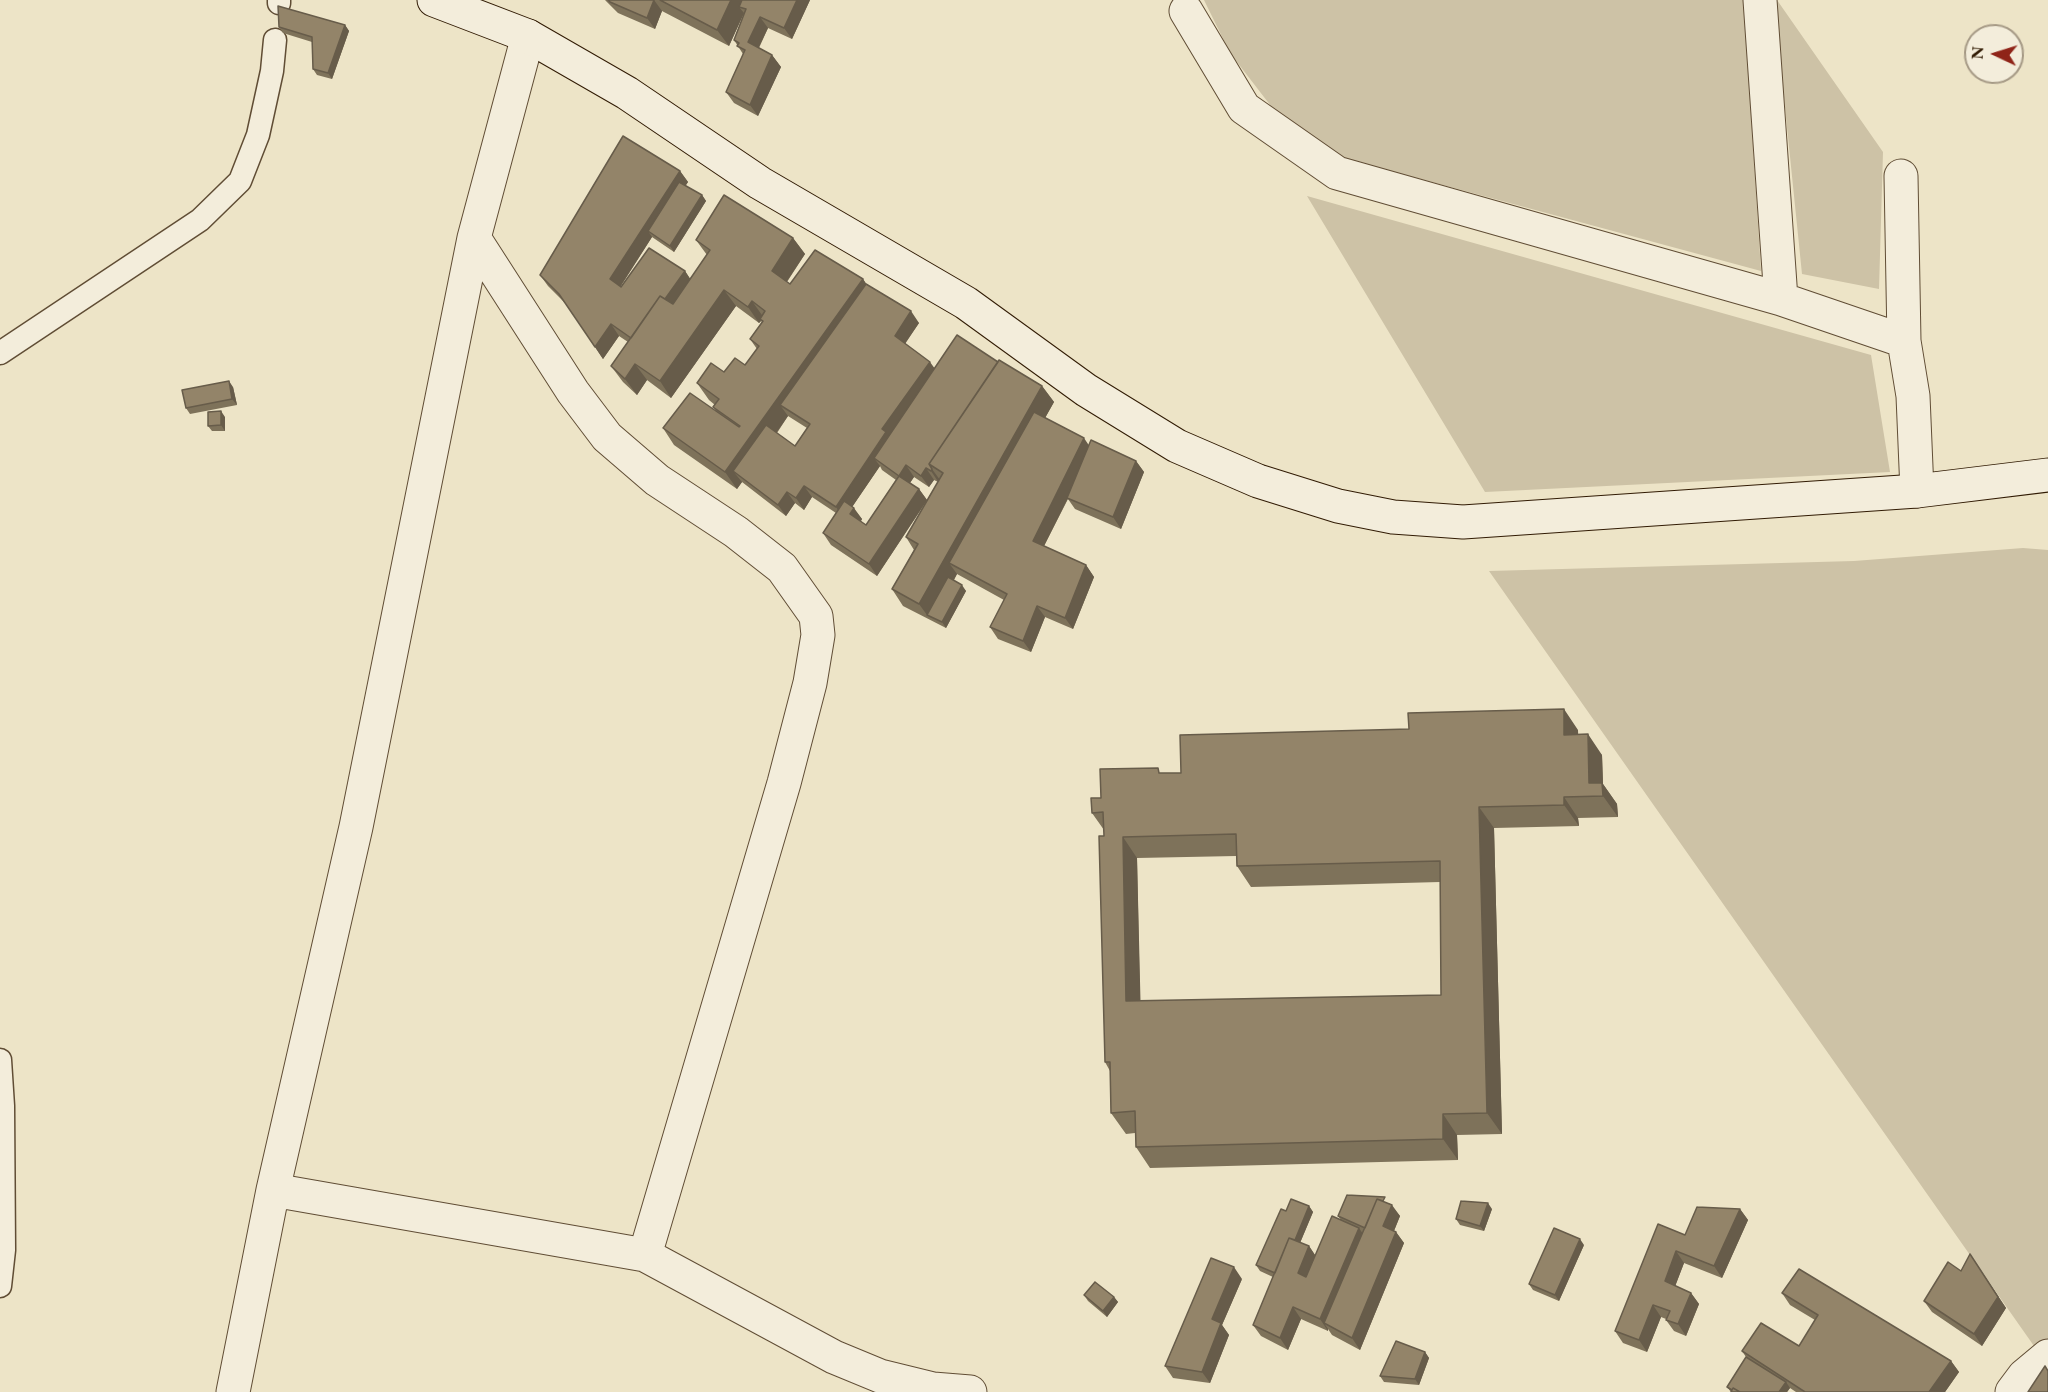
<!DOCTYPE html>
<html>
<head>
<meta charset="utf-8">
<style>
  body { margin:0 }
  #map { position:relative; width:2048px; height:1392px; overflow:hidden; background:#ede4c7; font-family:"EB Garamond",serif }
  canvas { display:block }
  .north { position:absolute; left:1964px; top:24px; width:60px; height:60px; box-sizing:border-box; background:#f3eddb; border:2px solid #a59985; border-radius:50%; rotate:274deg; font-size:16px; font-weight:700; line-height:24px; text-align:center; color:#311b04 }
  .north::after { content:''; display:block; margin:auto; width:21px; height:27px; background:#8f2418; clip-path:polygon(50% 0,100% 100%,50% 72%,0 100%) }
</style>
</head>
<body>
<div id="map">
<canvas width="2048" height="1392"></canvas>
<div class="north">N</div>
</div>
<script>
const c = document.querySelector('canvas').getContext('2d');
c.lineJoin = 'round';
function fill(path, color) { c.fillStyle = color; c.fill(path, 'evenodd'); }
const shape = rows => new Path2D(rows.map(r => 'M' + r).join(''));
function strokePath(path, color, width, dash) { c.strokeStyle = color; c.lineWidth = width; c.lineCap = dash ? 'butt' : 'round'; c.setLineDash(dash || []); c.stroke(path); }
fill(shape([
  [1204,0,1744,0,1761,271,1343,158,1274,110,1230,53],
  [1774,0,1777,0,1883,152,1879,289,1802,274],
  [1307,196,1871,355,1890,472,1485,492],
  [2023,548,2048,550,2048,1339,2034,1346,1489,571,1854,561]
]), '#cdc2a6');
const service = shape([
  [279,3,279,0],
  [0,353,200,220,240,181,258,135,272,71,275,40],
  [0,1060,3,1106,4,1250,0,1286]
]);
const minor = shape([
  [1760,0,1781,299,1904,341,1913,396,1917,491],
  [1186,11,1244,108,1337,173,1781,299],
  [1901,176,1904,341],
  [474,238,573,392,607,437,657,480,736,532,782,568,816,616,818,635,810,683,784,783,645,1255],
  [273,1190,645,1255,834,1357,880,1376,933,1389,970,1392],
  [233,1392,273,1190,356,827,474,238,528,36],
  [2012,1392,2024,1376,2048,1356]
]);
const secondary = shape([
  [434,0,528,36,627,93,760,183,966,303,1086,390,1177,446,1258,481,1338,506,1393,517,1463,522,1917,491,2048,475]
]);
strokePath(service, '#604d35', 25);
strokePath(minor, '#604d35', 35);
strokePath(secondary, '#311b04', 35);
strokePath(service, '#f3eddb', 22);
strokePath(minor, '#f3eddb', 33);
strokePath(secondary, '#f3eddb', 33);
fill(shape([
  [605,0,810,0,792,39,768,28,759,48,772,55,781,67,758,116,734,103,726,92,743,54,734,40,744,13,729,46,662,11,655,29,618,13],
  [345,25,349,31,332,79,317,75,313,69,312,42,283,33,279,27],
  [680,171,688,182,685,186,702,195,706,201,674,252,652,237,621,286,685,271,690,279,707,255,696,240,793,238,805,254,787,282,790,284,863,279,866,284,919,323,905,343,935,369,998,362,1042,386,1054,402,1045,418,1089,445,1136,461,1144,472,1121,529,1075,509,1068,499,1044,546,1086,565,1094,577,1073,629,1045,617,1031,652,998,639,990,627,1004,600,957,574,954,580,966,591,946,628,903,606,892,589,914,550,906,537,926,502,877,576,831,545,823,533,836,513,812,497,804,510,795,503,786,516,742,482,737,489,674,445,663,428,717,412,713,407,715,405,709,400,697,383,745,365,757,349,750,339,762,322,761,321,759,323,736,306,671,398,647,380,637,395,623,382,611,366,628,342,619,336,603,359,567,305,548,286,540,275],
  [788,416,807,428,795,446,777,433],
  [880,466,882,470,896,480,866,525,861,521,862,519,852,507],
  [914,477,929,487,934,480,938,482,927,500,919,489,910,483],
  [233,387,237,405,190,414,186,408],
  [225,417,225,431,212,431,208,426],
  [1578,730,1578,734,1602,755,1603,784,1617,804,1618,817,1578,818,1579,826,1494,828,1502,1134,1457,1135,1458,1160,1150,1168,1136,1147,1135,1133,1126,1134,1111,1113,1110,1071,1105,1062,1104,830,1092,813,1101,798,1162,773,1181,773],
  [1236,856,1237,866,1251,887,1440,882,1441,995,1140,1001,1137,858],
  [1389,1203,1400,1216,1394,1231,1396,1232,1404,1243,1360,1350,1332,1335,1328,1329,1328,1331,1301,1319,1288,1350,1261,1336,1253,1325,1273,1277,1260,1271,1256,1265,1286,1211,1309,1206,1313,1212,1300,1243,1309,1246,1315,1255,1341,1220,1338,1216],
  [1492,1209,1484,1231,1460,1225,1456,1219],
  [1740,1209,1748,1220,1722,1278,1684,1263,1675,1286,1691,1293,1699,1304,1686,1336,1674,1331,1666,1320,1666,1319,1661,1317,1647,1352,1623,1343,1615,1331,1685,1235],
  [1584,1245,1559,1301,1533,1290,1529,1284],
  [1970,1254,2006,1308,1982,1346,1932,1312,1924,1301,1961,1271],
  [1242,1279,1222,1325,1229,1335,1210,1383,1173,1378,1165,1366],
  [1782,1293,1951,1361,1959,1372,1945,1392,1796,1392,1790,1388,1787,1392,1731,1392,1727,1387,1746,1357,1742,1351,1799,1346,1815,1320,1790,1305],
  [1084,1295,1114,1297,1118,1302,1107,1317,1088,1301],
  [1425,1352,1429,1358,1419,1385,1384,1382,1380,1376]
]), '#7e725a');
fill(shape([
  [654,0,662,11,655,29,647,18],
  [731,0,750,0,739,7,744,13,729,46,717,30],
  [797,0,810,0,792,39,784,28],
  [760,17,768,28,756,53,748,42],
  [345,25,349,31,332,79,328,73],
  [772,55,781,67,758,116,750,105],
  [680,171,688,182,654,235,648,231,652,237,618,290,610,279],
  [702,195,706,201,674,252,670,246],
  [793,238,805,254,783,287,772,271],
  [685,271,693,283,643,353,635,341],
  [863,279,874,295,780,405,788,416,744,479,733,471,742,482,737,489,725,472],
  [724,290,736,306,671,398,660,381],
  [752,301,764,318,760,319,761,321,759,323,748,307],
  [911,311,919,323,903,347,895,336],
  [611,324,619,336,603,359,595,347],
  [930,362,938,373,874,458,880,466,844,519,836,507,882,429],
  [635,364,647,380,637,395,625,379],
  [229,381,233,387,237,405,232,399],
  [1042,386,1054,402,960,569,949,563,957,574,932,618,927,615,919,604],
  [221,411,225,417,225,431,221,425],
  [1084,438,1092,450,1041,552,1033,541],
  [1136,461,1144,472,1121,529,1113,517],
  [906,465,914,477,907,487,899,476],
  [926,468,934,480,929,487,921,476],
  [932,469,940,480,939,483,931,471],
  [804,486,812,497,804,510,796,498],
  [919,489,927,500,877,576,869,564],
  [787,492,795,503,786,516,778,505],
  [854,508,862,519,858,526,850,514],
  [1086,565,1094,577,1073,629,1065,618],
  [962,585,966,591,946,628,942,622],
  [1037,606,1045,617,1031,652,1023,641],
  [1564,709,1578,730,1579,756,1564,735],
  [1588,734,1602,755,1603,784,1617,804,1618,817,1603,796,1589,783],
  [1564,797,1578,818,1579,826,1564,805],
  [1479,807,1494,828,1502,1134,1487,1113],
  [1123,837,1137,858,1141,1022,1126,1001],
  [1443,1114,1457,1135,1458,1160,1443,1139],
  [1488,1203,1492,1209,1484,1231,1480,1226],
  [1392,1205,1400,1216,1391,1238,1383,1226],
  [1309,1206,1313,1212,1284,1281,1280,1275],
  [1740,1209,1748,1220,1722,1278,1714,1266],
  [1359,1228,1367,1240,1324,1323,1328,1329,1328,1331,1320,1319],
  [1396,1232,1404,1243,1360,1350,1352,1338],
  [1580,1239,1584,1245,1559,1301,1555,1295],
  [1309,1246,1317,1258,1306,1285,1298,1273],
  [1676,1251,1684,1263,1673,1292,1665,1281],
  [1970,1254,2006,1308,1982,1346,1974,1334],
  [1234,1267,1242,1279,1222,1325,1229,1335,1210,1383,1202,1372,1212,1319],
  [1691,1293,1699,1304,1686,1336,1678,1324],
  [1114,1297,1118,1302,1107,1317,1103,1311],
  [1653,1305,1661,1317,1647,1352,1639,1340],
  [1293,1307,1301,1319,1288,1350,1280,1338],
  [1425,1352,1429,1358,1419,1385,1415,1379],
  [1951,1361,1959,1372,1945,1392,1929,1392],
  [1786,1382,1790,1388,1787,1392,1779,1392]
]), '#675c4a');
const building = shape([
  [608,0,654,0,647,18,610,2,608,0],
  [660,0,731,0,717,30,660,0],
  [742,0,797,0,784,28,760,17,748,42,772,55,750,105,726,92,745,50,737,46,739,43,734,40,746,9,739,7,742,0],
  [278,6,345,25,328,73,313,69,312,37,279,27,278,6],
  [623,136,680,171,610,279,621,287,649,248,685,271,665,299,660,296,631,338,611,324,595,347,559,294,540,275,623,136],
  [679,182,702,195,670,246,648,231,679,182],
  [724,195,793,238,772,271,790,284,815,250,863,279,725,472,663,428,690,393,739,427,740,426,713,407,719,399,697,383,711,363,724,372,735,358,745,365,759,346,750,339,763,321,760,319,765,311,752,301,748,307,724,290,660,381,635,364,625,379,611,366,660,296,673,304,710,250,696,240,724,195],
  [866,284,911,311,895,336,930,362,882,429,886,432,836,507,804,486,796,498,787,492,778,505,733,471,766,425,795,446,810,424,780,405,866,284],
  [957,335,998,362,929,464,932,469,931,471,926,468,921,476,906,465,899,476,919,489,869,564,823,533,844,501,854,508,850,514,866,525,899,476,874,458,957,335],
  [999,360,1042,386,919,604,892,589,918,544,906,537,943,473,929,464,999,360],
  [229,381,232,399,186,408,182,390,229,381],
  [221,411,221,425,208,426,208,412,221,411],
  [1034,412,1084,438,1033,541,1086,565,1065,618,1037,606,1023,641,990,627,1007,594,949,563,1034,412],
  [1091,440,1136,461,1113,517,1067,498,1091,440],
  [948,577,962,585,942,622,927,615,948,577],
  [1564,709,1564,735,1588,734,1589,783,1602,783,1603,796,1564,797,1564,805,1479,807,1487,1113,1443,1114,1443,1139,1136,1147,1135,1111,1111,1113,1110,1062,1105,1062,1099,836,1104,836,1103,812,1092,813,1091,798,1101,798,1100,769,1158,768,1159,773,1181,773,1180,735,1409,729,1408,713,1564,709],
  [1236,834,1237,866,1440,861,1441,995,1126,1001,1123,837,1236,834],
  [1347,1195,1385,1197,1383,1201,1377,1199,1365,1228,1338,1216,1347,1195],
  [1291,1199,1309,1206,1295,1240,1289,1238,1275,1273,1256,1265,1281,1209,1286,1211,1291,1199],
  [1377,1199,1392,1205,1383,1226,1396,1232,1352,1338,1324,1323,1377,1199],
  [1461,1201,1488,1203,1480,1226,1456,1219,1461,1201],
  [1697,1207,1740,1209,1714,1266,1676,1251,1665,1281,1691,1293,1678,1324,1666,1320,1670,1311,1653,1305,1639,1340,1615,1331,1658,1224,1685,1235,1697,1207],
  [1332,1216,1359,1228,1320,1319,1293,1307,1280,1338,1253,1325,1289,1238,1309,1246,1298,1273,1306,1277,1332,1216],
  [1554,1228,1580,1239,1555,1295,1529,1284,1554,1228],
  [1970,1254,1998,1297,1974,1334,1924,1301,1948,1262,1961,1271,1970,1254],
  [1211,1258,1234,1267,1212,1319,1221,1323,1202,1372,1165,1366,1211,1258],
  [1799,1269,1951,1361,1929,1392,1805,1392,1742,1351,1761,1323,1799,1346,1818,1315,1782,1293,1799,1269],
  [1095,1282,1114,1297,1103,1311,1084,1295,1095,1282],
  [1396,1341,1425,1352,1415,1379,1380,1376,1396,1341],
  [1746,1357,1786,1382,1779,1392,1740,1392,1733,1388,1732,1390,1727,1387,1746,1357],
  [2045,1366,2048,1371,2048,1392,2028,1392,2045,1366],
  [1733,1388,1740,1392,1731,1392,1733,1388]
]);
fill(building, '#938469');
strokePath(building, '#675c4a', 1.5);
</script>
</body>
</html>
